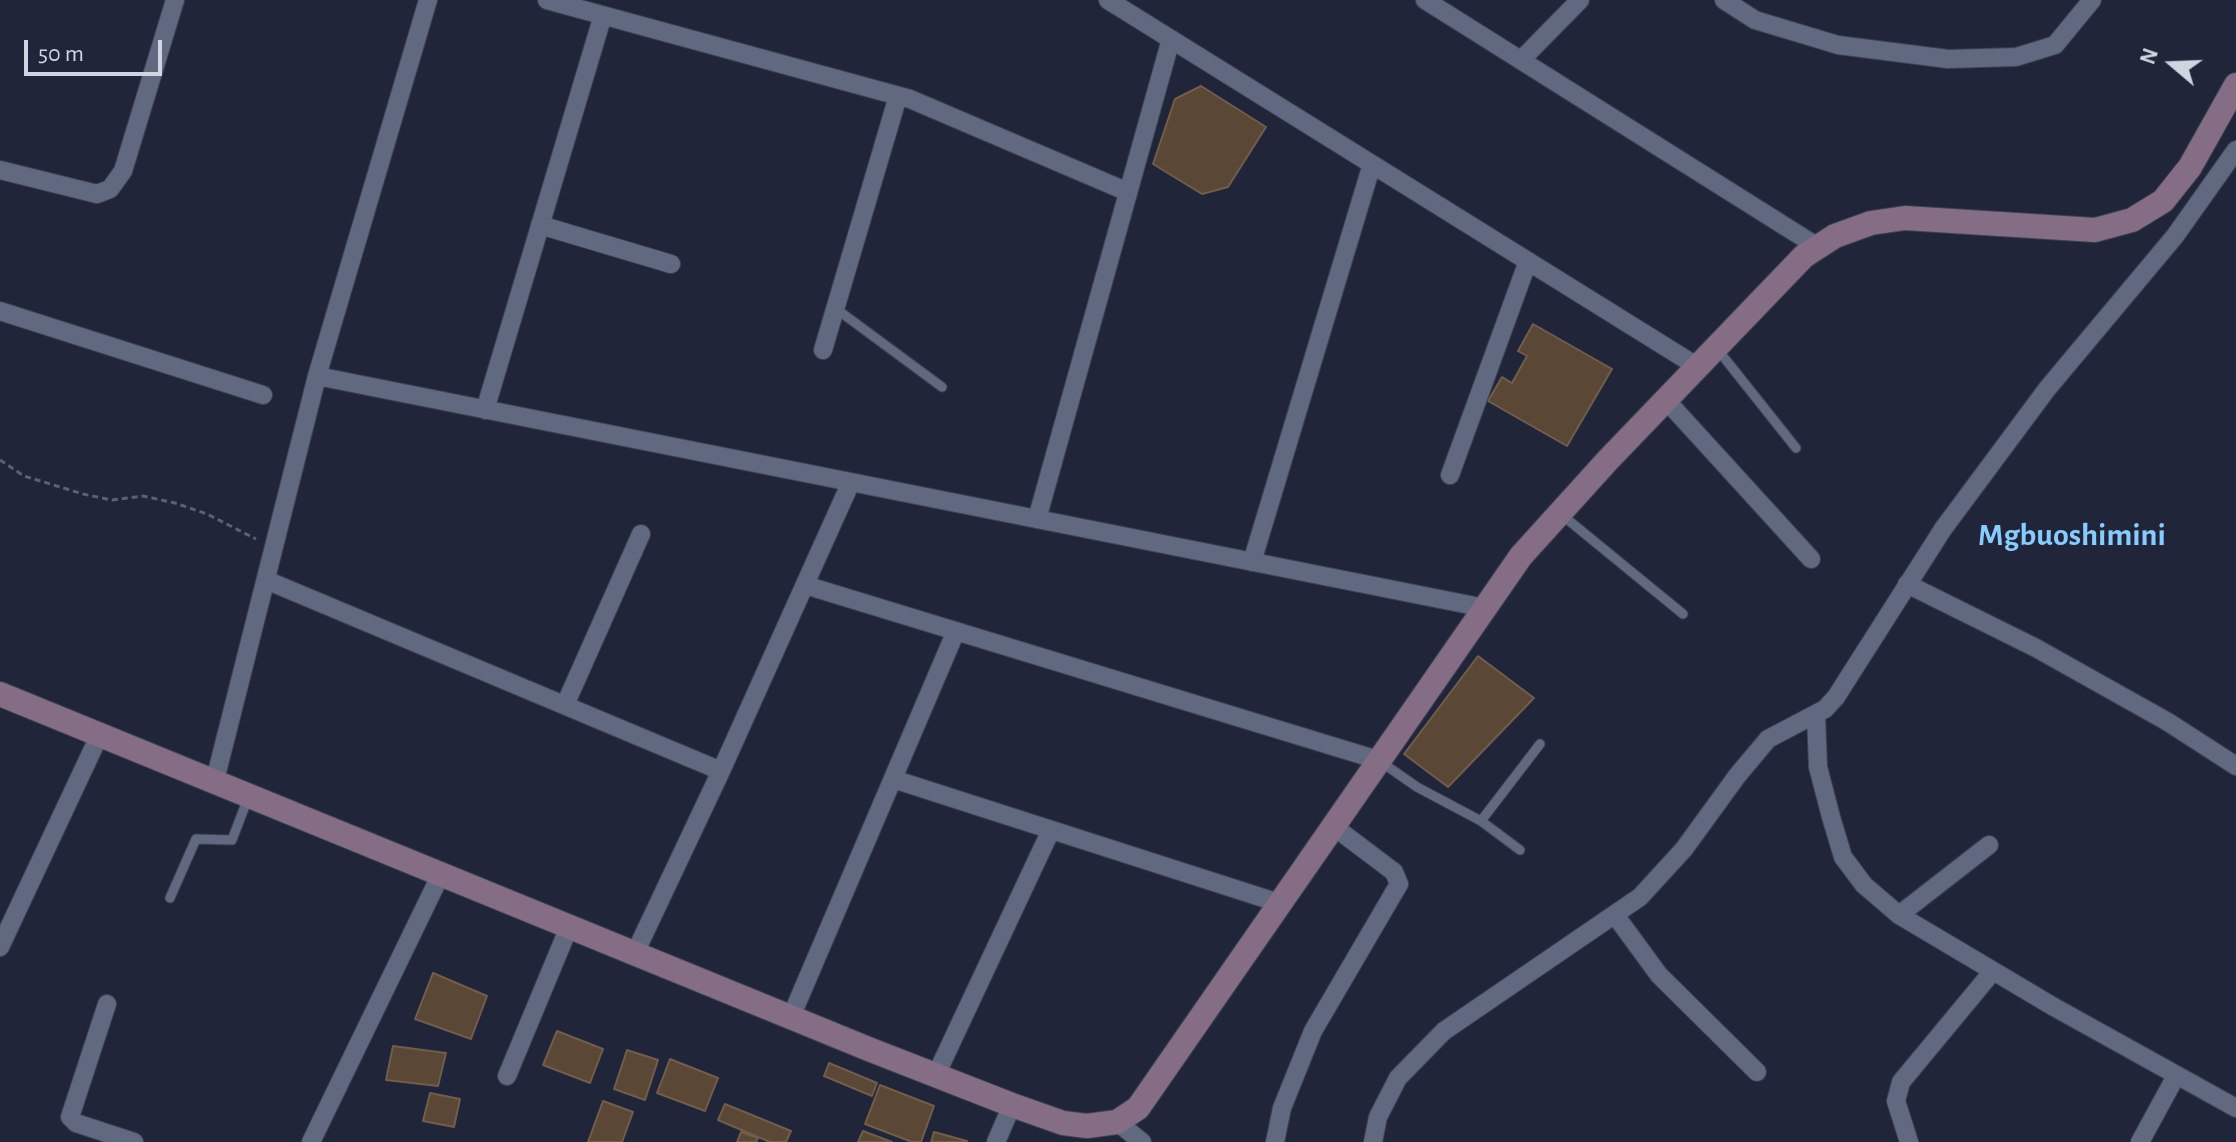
<!DOCTYPE html>
<html>
<head>
<meta charset="utf-8">
<style>
  body { margin:0 }
  #map { position:relative; width:2236px; height:1142px; overflow:hidden; background:#202539; font-family:"Alegreya Sans",sans-serif }
  canvas { display:block }
  .north { position:absolute; left:2132px; top:24px; width:80px; height:80px; -webkit-text-stroke:6px #202539; paint-order:stroke; rotate:289deg; font-size:22px; font-weight:700; line-height:32px; text-align:center; color:#d0d5e2 }
  .north::after { content:''; display:block; margin:auto; width:28px; height:36px; background:#d0d5e2; clip-path:polygon(50% 0,100% 100%,50% 72%,0 100%) }
  .scale { position:absolute; left:24px; top:40px; width:138px; height:36px; box-sizing:border-box; border:4px solid #d0d5e2; border-top:0; padding-left:10px; font-size:24px; line-height:28px; white-space:nowrap; color:#d0d5e2; -webkit-text-stroke:6px #202539; paint-order:stroke }
</style>
</head>
<body>
<div id="map">
<canvas width="2236" height="1142"></canvas>
<div class="north">N</div>
<div class="scale">50 m</div>
</div>
<script>
const c = document.querySelector('canvas').getContext('2d');
c.lineJoin = 'round';
function fill(path, color) { c.fillStyle = color; c.fill(path, 'evenodd'); }
const shape = rows => new Path2D(rows.map(r => 'M' + r).join(''));
function strokePath(path, color, width, dash) { c.strokeStyle = color; c.lineWidth = width; c.lineCap = dash ? 'butt' : 'round'; c.setLineDash(dash || []); c.stroke(path); }
function label(font, color, halo, rows, align = 'center') {
  c.font = font + ' "Alegreya Sans",sans-serif'; c.lineWidth = 7; c.setLineDash([]); c.textBaseline = 'middle'; c.strokeStyle = halo; c.fillStyle = color; for (const [text, x, y, turn = 0] of rows) {
    c.save(); c.translate(x, y); c.rotate((+turn || 0) * Math.PI / 180); c.textAlign = isNaN(turn) ? turn : align; if (halo) c.strokeText(text, 0, 0); c.fillText(text, 0, 0); c.restore();
  }
}
const building = shape([
  [1201,86,1266,127,1228,187,1202,194,1153,164,1175,99,1201,86],
  [1533,324,1612,369,1567,446,1488,401,1502,377,1512,383,1527,356,1518,351,1533,324],
  [1478,656,1534,698,1448,787,1404,754,1478,656],
  [433,973,487,996,471,1039,415,1019,433,973],
  [557,1031,603,1049,590,1083,543,1065,557,1031],
  [393,1046,446,1053,438,1086,386,1080,393,1046],
  [627,1050,658,1060,645,1100,614,1089,627,1050],
  [670,1059,718,1078,705,1111,657,1093,670,1059],
  [829,1063,877,1083,872,1096,824,1076,829,1063],
  [880,1085,934,1106,921,1142,912,1142,865,1124,880,1085],
  [430,1093,460,1099,454,1127,423,1121,430,1093],
  [603,1101,633,1112,622,1142,588,1142,603,1101],
  [725,1104,791,1131,786,1142,770,1142,718,1120,725,1104],
  [863,1131,892,1142,858,1142,863,1131],
  [741,1132,758,1138,756,1142,737,1142,741,1132],
  [934,1132,967,1141,967,1142,931,1142,934,1132]
]);
fill(building, '#5b4736');
strokePath(building, '#715d4b', 2);
const lane = shape([
  [835,308,942,387],
  [1718,350,1796,448],
  [1562,515,1683,614],
  [1381,762,1417,787,1481,821,1520,850],
  [1481,821,1540,744],
  [170,898,196,839,232,840,248,798]
]);
const street = shape([
  [547,0,910,99,1128,192],
  [1108,0,1698,367],
  [1425,0,1818,247],
  [1724,0,1755,20,1838,45,1948,59,2016,57,2055,45,2092,0],
  [1521,60,1580,0],
  [0,170,97,194,110,189,123,171,175,0],
  [540,225,671,264],
  [0,311,263,395],
  [823,350,898,96],
  [317,376,1485,608],
  [1666,400,1811,559],
  [485,410,603,15],
  [1450,475,1528,261],
  [1037,519,1171,39],
  [1252,562,1372,164],
  [266,580,721,771],
  [1907,584,2036,648,2168,722,2236,766],
  [805,585,1378,760],
  [565,705,641,534],
  [1816,714,1818,767,1831,817,1843,857,1864,885,1899,915,2054,1007,2236,1108],
  [893,779,1279,903],
  [215,780,317,376,428,0],
  [1615,915,1659,975,1757,1072],
  [1899,915,1989,845],
  [0,947,100,734],
  [635,953,721,771,851,482],
  [107,1004,70,1117,76,1123,134,1142],
  [791,1017,956,631],
  [936,1075,1051,830],
  [507,1076,569,927],
  [1117,1122,1142,1142],
  [311,1142,441,874],
  [996,1142,1012,1105],
  [1275,1142,1282,1108,1313,1031,1399,884,1394,872,1333,826],
  [1373,1142,1378,1117,1398,1078,1444,1031,1640,897,1684,849,1737,776,1768,739,1825,709,1836,697,1943,529,2047,389,2175,236,2236,150],
  [1909,1142,1896,1101,1901,1082,1993,971],
  [2140,1142,2176,1076]
]);
const secondary = shape([
  [0,694,871,1050,1012,1105,1063,1123,1087,1126,1117,1122,1138,1108,1521,556,1608,460,1804,256,1835,236,1871,223,1905,218,2095,230,2132,220,2163,201,2190,167,2236,85]
]);
strokePath(lane, '#3d4252', 11);
strokePath(street, '#3d4252', 20);
strokePath(secondary, '#3d4252', 26);
strokePath(shape([
  [0,460,24,476,83,494,112,500,143,496,175,503,207,514,256,539]
]), '#5c6173', 3, [6, 4]);
strokePath(lane, '#616980', 9);
strokePath(street, '#616980', 18);
strokePath(secondary, '#856e85', 24);
label('bold 32px', '#88cbff', '#202539', [
  ["Mgbuoshimini",2072,535]
]);
</script>
</body>
</html>
